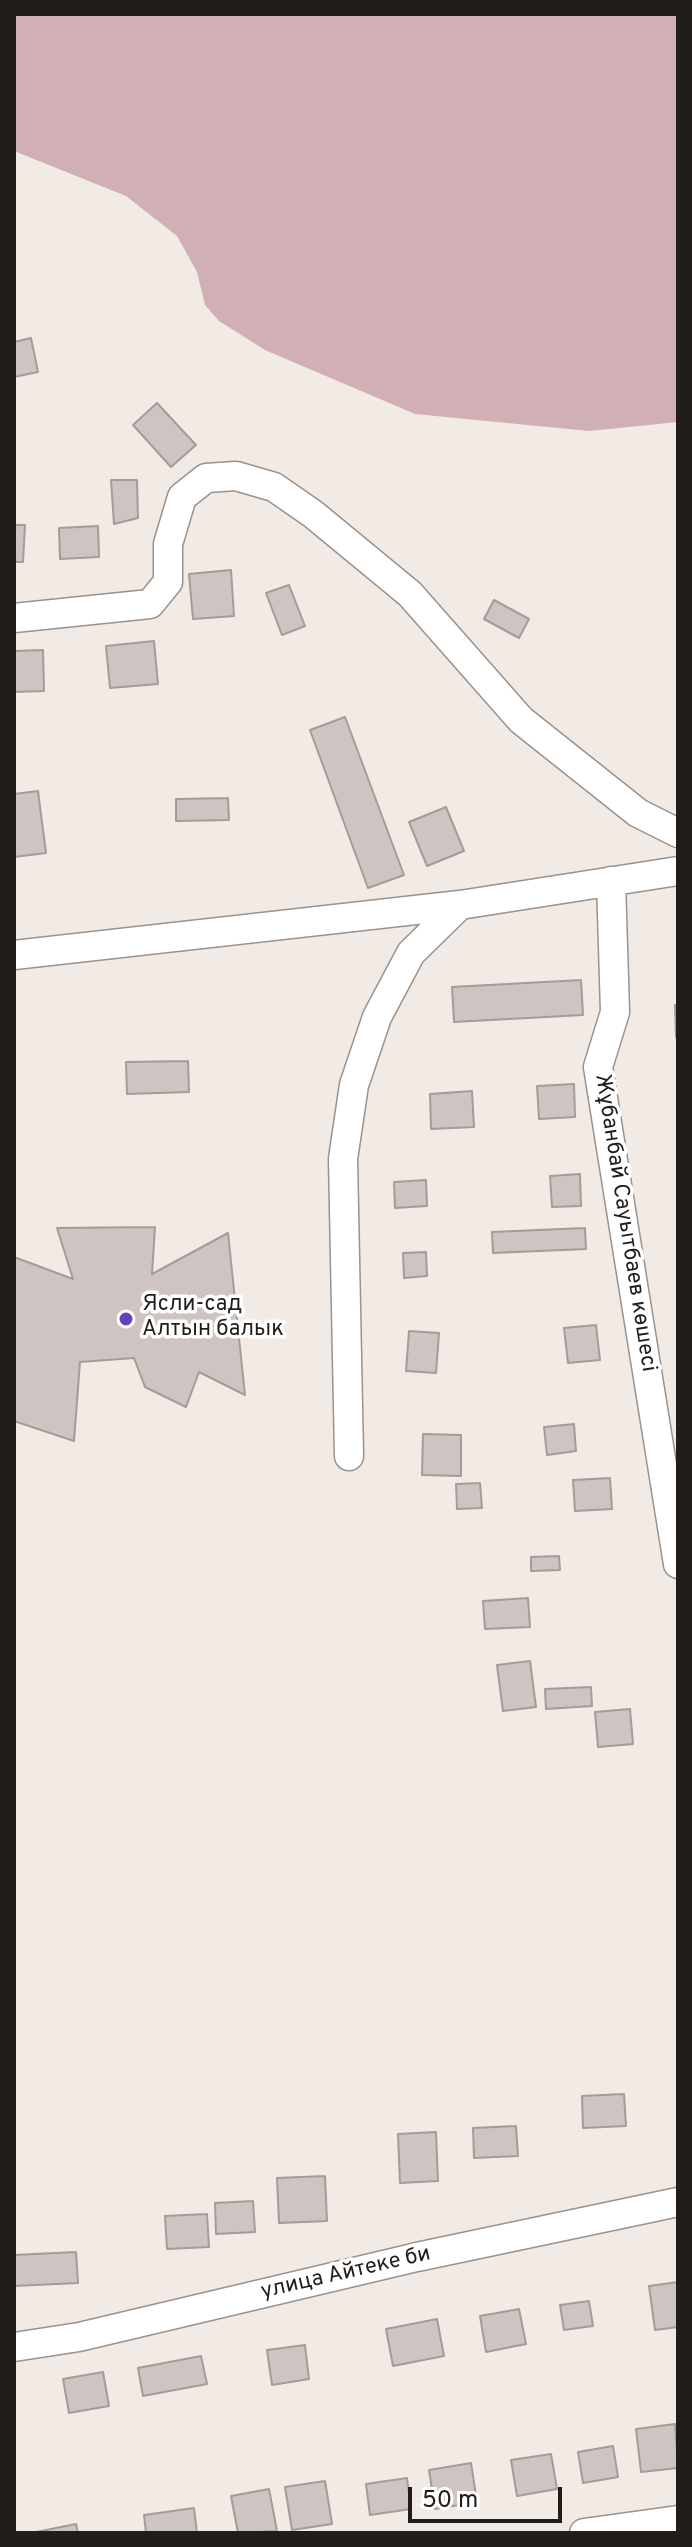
<!DOCTYPE html>
<html>
<head>
<meta charset="utf-8">
<style>
  body { margin:0 }
  #map { position:relative; width:692px; height:2547px; overflow:hidden; background:#f2eae4; font-family:Overpass,sans-serif }
  canvas { display:block }
  .frame { position:absolute; inset:0; border:16px solid #201d1b; pointer-events:none }
  .scale { position:absolute; left:408px; top:2487px; width:154px; height:36px; box-sizing:border-box; border:4px solid #201d1b; border-top:0; padding-left:10px; font-size:24px; line-height:28px; white-space:nowrap; color:#201d1b; -webkit-text-stroke:6px #fff; paint-order:stroke }
</style>
</head>
<body>
<div id="map">
<canvas width="692" height="2547"></canvas>
<div class="frame"></div>
<div class="scale">50 m</div>
</div>
<script>
const c = document.querySelector('canvas').getContext('2d');
c.lineJoin = 'round';
function fill(path, color) { c.fillStyle = color; c.fill(path, 'evenodd'); }
const shape = rows => new Path2D(rows.map(r => 'M' + r).join(''));
function strokePath(path, color, width, dash) { c.strokeStyle = color; c.lineWidth = width; c.lineCap = dash ? 'butt' : 'round'; c.setLineDash(dash || []); c.stroke(path); }
function label(font, color, halo, rows, align = 'center') {
  c.font = font + ' Overpass,sans-serif'; c.lineWidth = 7; c.setLineDash([]); c.textBaseline = 'middle'; c.strokeStyle = halo; c.fillStyle = color; for (const [text, x, y, turn = 0] of rows) {
    c.save(); c.translate(x, y); c.rotate((+turn || 0) * Math.PI / 180); c.textAlign = isNaN(turn) ? turn : align; if (halo) c.strokeText(text, 0, 0); c.fillText(text, 0, 0); c.restore();
  }
}
fill(shape([
  [14,14,678,14,678,422,589,431,415,414,265,350,219,321,205,305,197,272,177,236,126,196,14,151]
]), '#d1b0b5');
const building = shape([
  [31,338,38,372,14,377,14,342,31,338],
  [157,403,196,445,171,467,133,425,157,403],
  [111,480,137,480,138,518,114,524,111,480],
  [14,525,25,525,23,562,14,562,14,525],
  [98,526,99,557,60,559,59,528,98,526],
  [231,570,234,616,193,619,189,574,231,570],
  [289,585,305,626,282,635,266,593,289,585],
  [494,600,529,619,519,638,484,619,494,600],
  [154,641,158,684,110,688,106,646,154,641],
  [43,650,44,691,14,692,14,651,43,650],
  [345,717,404,875,368,888,310,730,345,717],
  [38,791,46,853,14,857,14,794,38,791],
  [228,798,229,820,176,821,176,799,228,798],
  [446,807,464,851,427,866,409,822,446,807],
  [581,980,583,1015,454,1022,452,987,581,980],
  [675,1005,678,1005,678,1037,676,1037,675,1005],
  [188,1061,189,1092,127,1094,126,1062,188,1061],
  [574,1084,575,1117,539,1119,537,1086,574,1084],
  [472,1091,474,1127,431,1129,430,1094,472,1091],
  [580,1174,581,1206,552,1207,550,1176,580,1174],
  [426,1180,427,1206,395,1208,394,1182,426,1180],
  [155,1227,152,1274,228,1233,245,1395,199,1372,186,1407,145,1387,134,1358,80,1362,74,1441,14,1421,14,1257,73,1279,57,1228,155,1227],
  [585,1228,586,1249,493,1253,492,1232,585,1228],
  [426,1252,427,1276,404,1278,403,1253,426,1252],
  [596,1325,600,1360,568,1363,564,1328,596,1325],
  [409,1331,439,1333,436,1373,406,1371,409,1331],
  [574,1424,576,1451,547,1455,544,1427,574,1424],
  [423,1434,461,1435,461,1476,422,1475,423,1434],
  [610,1478,612,1509,575,1511,573,1480,610,1478],
  [480,1483,482,1508,457,1509,456,1484,480,1483],
  [559,1556,560,1570,531,1571,531,1557,559,1556],
  [528,1598,530,1627,485,1629,483,1601,528,1598],
  [530,1661,536,1707,503,1711,497,1665,530,1661],
  [591,1687,592,1706,546,1709,545,1689,591,1687],
  [630,1709,633,1744,598,1747,595,1712,630,1709],
  [624,2094,626,2126,583,2128,582,2096,624,2094],
  [516,2126,518,2156,474,2158,473,2128,516,2126],
  [436,2132,438,2181,400,2183,398,2134,436,2132],
  [325,2176,327,2221,279,2223,277,2178,325,2176],
  [253,2201,255,2232,216,2234,215,2203,253,2201],
  [207,2214,209,2247,167,2249,165,2216,207,2214],
  [76,2252,78,2283,14,2286,14,2255,76,2252],
  [678,2282,678,2327,655,2330,649,2286,678,2282],
  [589,2301,593,2326,564,2330,560,2305,589,2301],
  [519,2309,526,2344,486,2352,480,2316,519,2309],
  [437,2319,444,2356,393,2366,386,2329,437,2319],
  [305,2345,309,2379,272,2385,267,2350,305,2345],
  [201,2356,207,2384,143,2396,138,2368,201,2356],
  [103,2372,109,2406,69,2413,63,2379,103,2372],
  [675,2424,678,2468,641,2472,636,2429,675,2424],
  [613,2446,618,2477,583,2483,578,2452,613,2446],
  [551,2454,557,2489,517,2496,511,2460,551,2454],
  [471,2463,477,2502,435,2509,429,2470,471,2463],
  [407,2478,411,2509,370,2515,366,2484,407,2478],
  [325,2481,332,2524,292,2530,285,2487,325,2481],
  [269,2489,277,2531,238,2533,231,2496,269,2489],
  [194,2508,197,2533,146,2533,144,2515,194,2508],
  [76,2524,78,2533,31,2533,76,2524]
]);
fill(building, '#cec4c2');
strokePath(building, '#a59b99', 2);
const minor = shape([
  [14,618,150,604,168,582,168,544,182,497,206,478,236,476,274,487,313,514,410,594,521,720,638,813,678,833],
  [611,881,615,1012,598,1067,678,1564],
  [14,955,460,905,678,871],
  [349,1456,343,1159,354,1085,377,1017,411,953,460,905],
  [14,2347,79,2337,417,2257,678,2202],
  [584,2533,678,2520]
]);
strokePath(minor, '#9a928d', 31);
strokePath(minor, '#fff', 28);
for (const [x, y, r, color] of [
  [126,1319,8,"#6343bc"]
]) { const dot = new Path2D(); dot.arc(x, y, r, 0, 2 * Math.PI); c.fillStyle = color; c.fill(dot); strokePath(dot, '#fff', 3); }
label('22px', '#201d1b', '#fff', [
  ["Жұбанбай Сауытбаев көшесі",624,1223,81],
  ["улица Айтеке би",346,2274,-13]
]);
label('22px', '#201d1b', '#fff', [
  ["Ясли-сад",142,1306],
  ["Алтын балык",142,1331]
], 'left');
</script>
</body>
</html>
